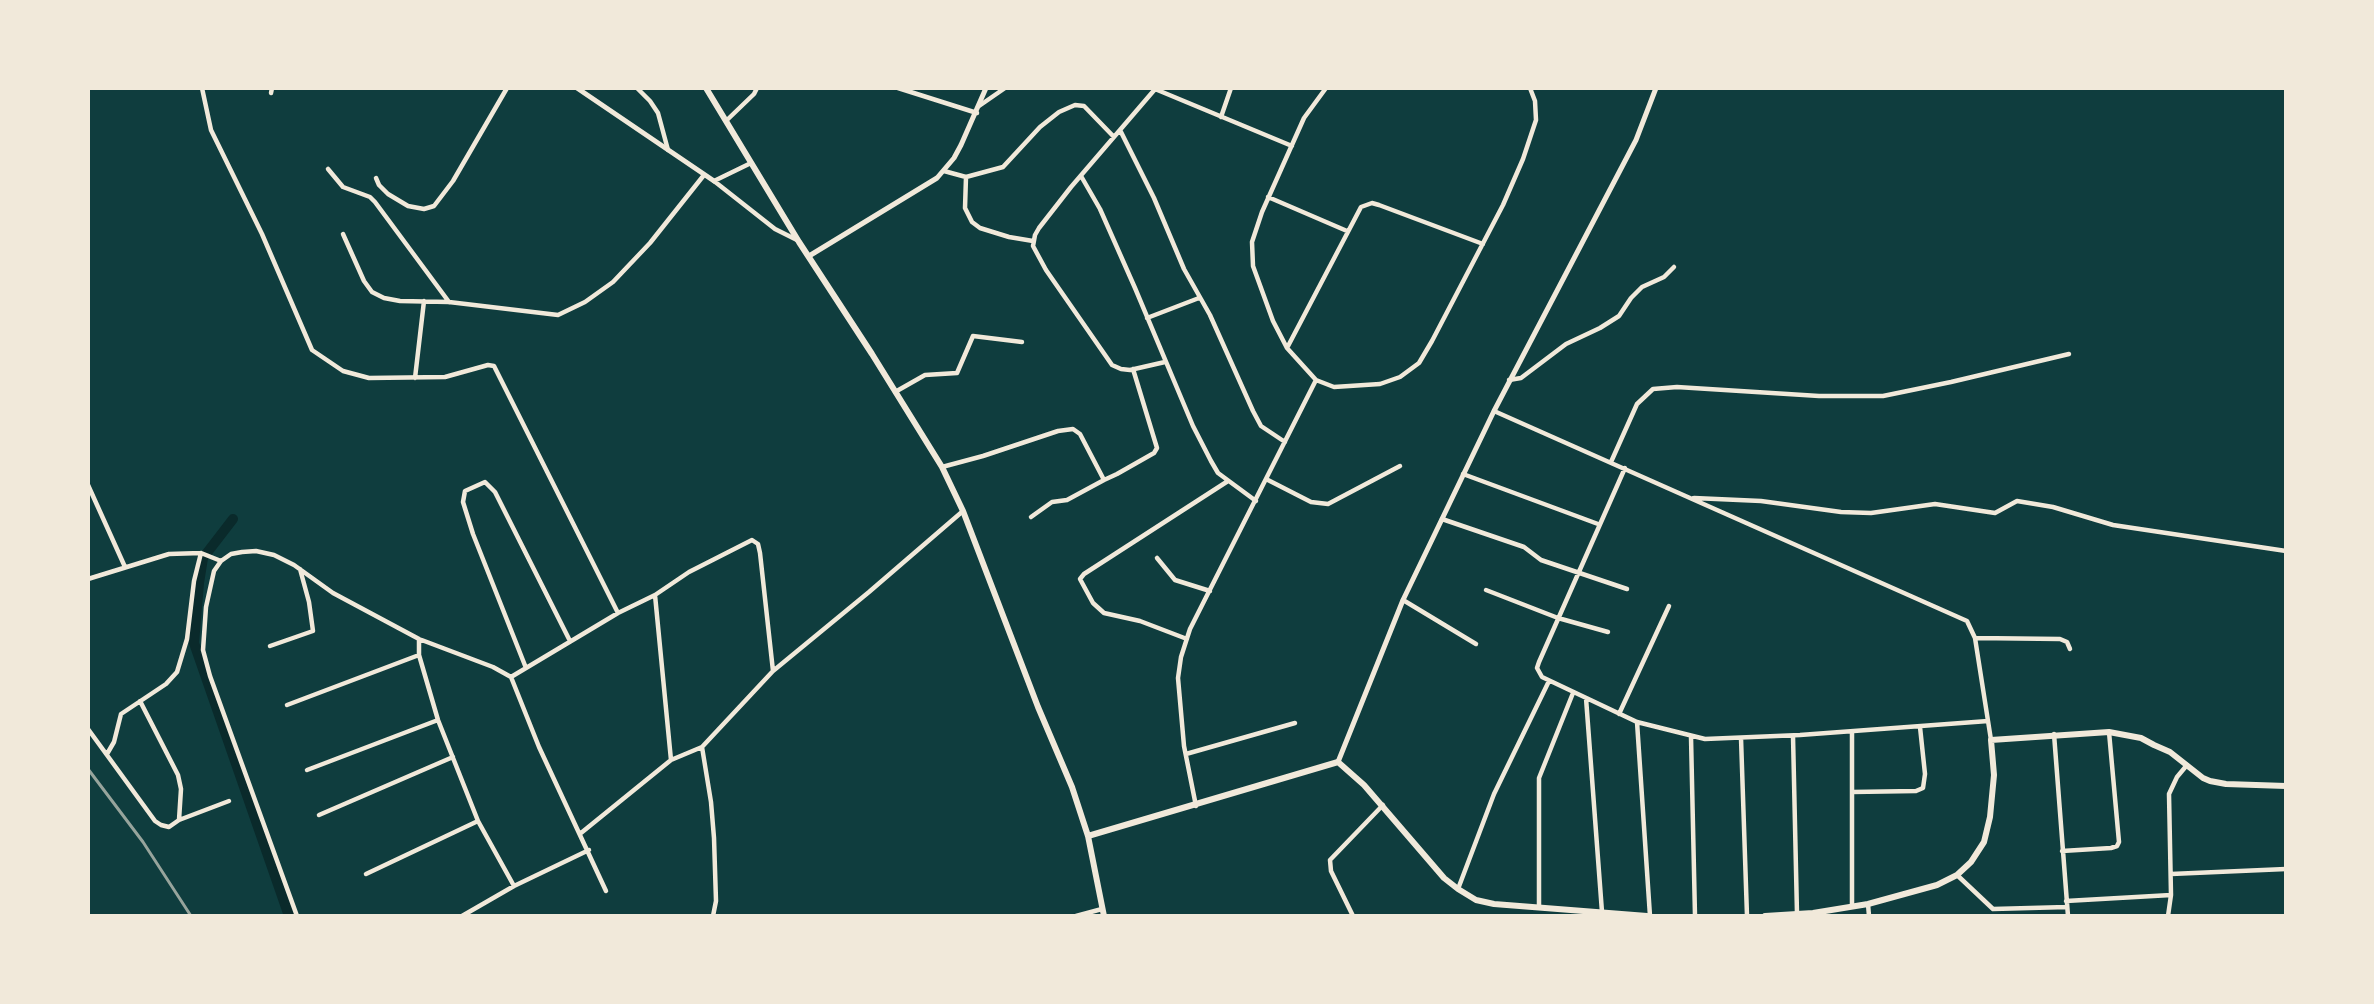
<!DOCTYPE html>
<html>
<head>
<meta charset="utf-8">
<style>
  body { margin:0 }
  #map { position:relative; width:2374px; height:1004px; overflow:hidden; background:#0f3d3e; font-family:Helvetica,sans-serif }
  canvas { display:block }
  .frame { position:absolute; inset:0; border:90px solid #f1e9da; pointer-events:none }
</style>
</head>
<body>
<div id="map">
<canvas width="2374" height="1004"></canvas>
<div class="frame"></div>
</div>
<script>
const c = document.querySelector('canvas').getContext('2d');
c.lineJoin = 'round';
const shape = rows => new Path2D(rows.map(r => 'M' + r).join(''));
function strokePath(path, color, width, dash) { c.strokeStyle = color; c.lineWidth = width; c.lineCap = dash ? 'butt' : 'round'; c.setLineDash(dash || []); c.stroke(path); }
strokePath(shape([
  [233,519,203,558,199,583,194,643,289,916]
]), '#0a2a2b', 10);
strokePath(shape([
  [202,88,211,130,262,234,312,350,343,371,369,378,445,377,488,365,494,366,618,613],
  [637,88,650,101,658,113,668,150],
  [898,88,977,113],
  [1156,88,1071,187,1039,228,1035,235,1033,246,1046,270,1112,365,1121,369,1130,370,1165,362],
  [1155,89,1292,146],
  [271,93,272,88],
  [979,106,1005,88],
  [1221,117,1231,88],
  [727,120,754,94,757,88],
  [1120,130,1154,198,1184,269,1210,315,1253,411,1261,426,1285,442],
  [751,163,714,181,775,229,797,240],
  [328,169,343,187,370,197,375,202,449,302],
  [944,171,966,177,1003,167,1040,127,1059,112,1075,105,1084,106,1114,137],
  [1081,176,1100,209,1135,288,1193,426,1211,461,1218,473,1256,501],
  [966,177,965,208,972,222,980,228,1009,237,1033,241],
  [376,178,379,185,388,194,408,206,424,209,434,206,453,181,507,88],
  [1268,197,1347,231],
  [343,234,364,281,372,292,384,298,400,301,449,302,558,315,585,302,613,282,650,243,704,175],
  [1147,318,1199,298],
  [1287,348,1361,207,1372,203,1379,205,1483,244],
  [415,378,424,301],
  [1316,380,1287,348,1273,321,1253,266,1252,242,1262,212,1304,118,1326,88],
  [1509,380,1521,378,1566,344,1600,328,1619,316,1631,298,1642,287,1664,277,1674,267],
  [895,392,925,375,957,373,973,336,1022,342],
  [1494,411,1967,621,1975,638,1991,740],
  [1611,462,1637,404,1653,389,1677,387,1819,396,1883,396,1951,382,2069,354],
  [942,467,983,456,1058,431,1073,429,1080,434,1104,480,1117,474,1154,453,1157,448,1133,369],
  [1625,468,1539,662,1537,668,1542,677,1637,722,1705,739,1800,735,1988,721],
  [1463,474,1598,524],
  [1266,479,1311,502,1328,504,1400,466],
  [88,485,125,567],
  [1694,498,1761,501,1841,512,1871,513,1935,504,1995,513,2017,501,2053,507,2113,525,2286,551],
  [1031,517,1052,502,1067,500,1104,480],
  [1442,519,1524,547,1541,560,1627,589],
  [1157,558,1175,580,1210,591],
  [88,579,169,554,201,553,221,561],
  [1486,590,1558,618,1608,632],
  [655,595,671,760],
  [1403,600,1476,644],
  [1975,638,2060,639,2067,642,2070,649],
  [419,639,419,655,438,720,478,821,514,886],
  [1187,639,1140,621,1104,613,1093,603,1080,579,1084,574,1228,481],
  [270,646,313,631,309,602,300,569],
  [526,668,473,534,463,502,465,491,485,482,495,492,570,641],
  [511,677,618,613,655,595,689,572,752,540,758,544,760,553,773,671],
  [1586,698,1602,912],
  [140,701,178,775,181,789,179,820],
  [287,705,419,655],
  [1619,714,1669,606],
  [1637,722,1650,916],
  [88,729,155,821,161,825,169,827,179,820,229,801],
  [2054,734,2068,916],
  [1793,736,1797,914],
  [1691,737,1695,916],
  [1741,738,1747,916],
  [702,747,711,802,714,838,716,901,713,916],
  [107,754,114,742,121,714,166,684,177,672,187,639,194,581,201,553],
  [1186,754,1295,723],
  [307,770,438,720],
  [1852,792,1916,791,1923,788,1925,774,1920,727],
  [1196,806,1184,746,1178,678,1181,657,1190,629,1316,380,1334,387,1380,384,1400,377,1419,363,1432,341,1503,205,1523,159,1536,120,1535,101,1530,88],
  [319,815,453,757],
  [581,833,671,760,702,747,773,671,869,592,963,511],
  [2062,851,2111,848,2117,846,2119,842,2109,732],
  [366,874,478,821],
  [2171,874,2286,869],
  [1957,875,1993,909,2067,907],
  [1458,889,1494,794,1549,681],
  [2171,895,2169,794,2177,777,2187,765],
  [2066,901,2171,895,2168,916],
  [1868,904,1869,916],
  [1852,906,1852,732],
  [1539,907,1539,778,1573,693],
  [297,916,210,676,203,650,206,607,214,571,221,561,231,554,242,552,256,551,274,555,294,565,333,593,419,639,493,667,511,677,539,747,606,891],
  [462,916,514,886,589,850],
  [1076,916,1102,909],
  [1353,916,1331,871,1330,860,1383,805]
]), '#f1e9da', 4.5);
strokePath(shape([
  [577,88,714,181],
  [809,256,937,178,954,158,961,145,986,88],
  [1338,762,1403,600,1494,411,1636,140,1656,88]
]), '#f1e9da', 5);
strokePath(shape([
  [706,88,799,242,872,354,942,467,963,511,1038,707,1072,787,1088,836,1104,916],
  [1088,836,1338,762,1364,785,1444,878,1458,889,1476,900,1494,904,1647,916],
  [1765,916,1813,913,1868,904,1937,885,1957,875,1971,862,1984,842,1990,817,1994,775,1991,740,2109,732,2141,738,2154,745,2170,752,2203,778,2210,781,2226,784,2286,786]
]), '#f1e9da', 6);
strokePath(shape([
  [88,769,143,842,191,916]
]), '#97a49c', 3);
</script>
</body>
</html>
